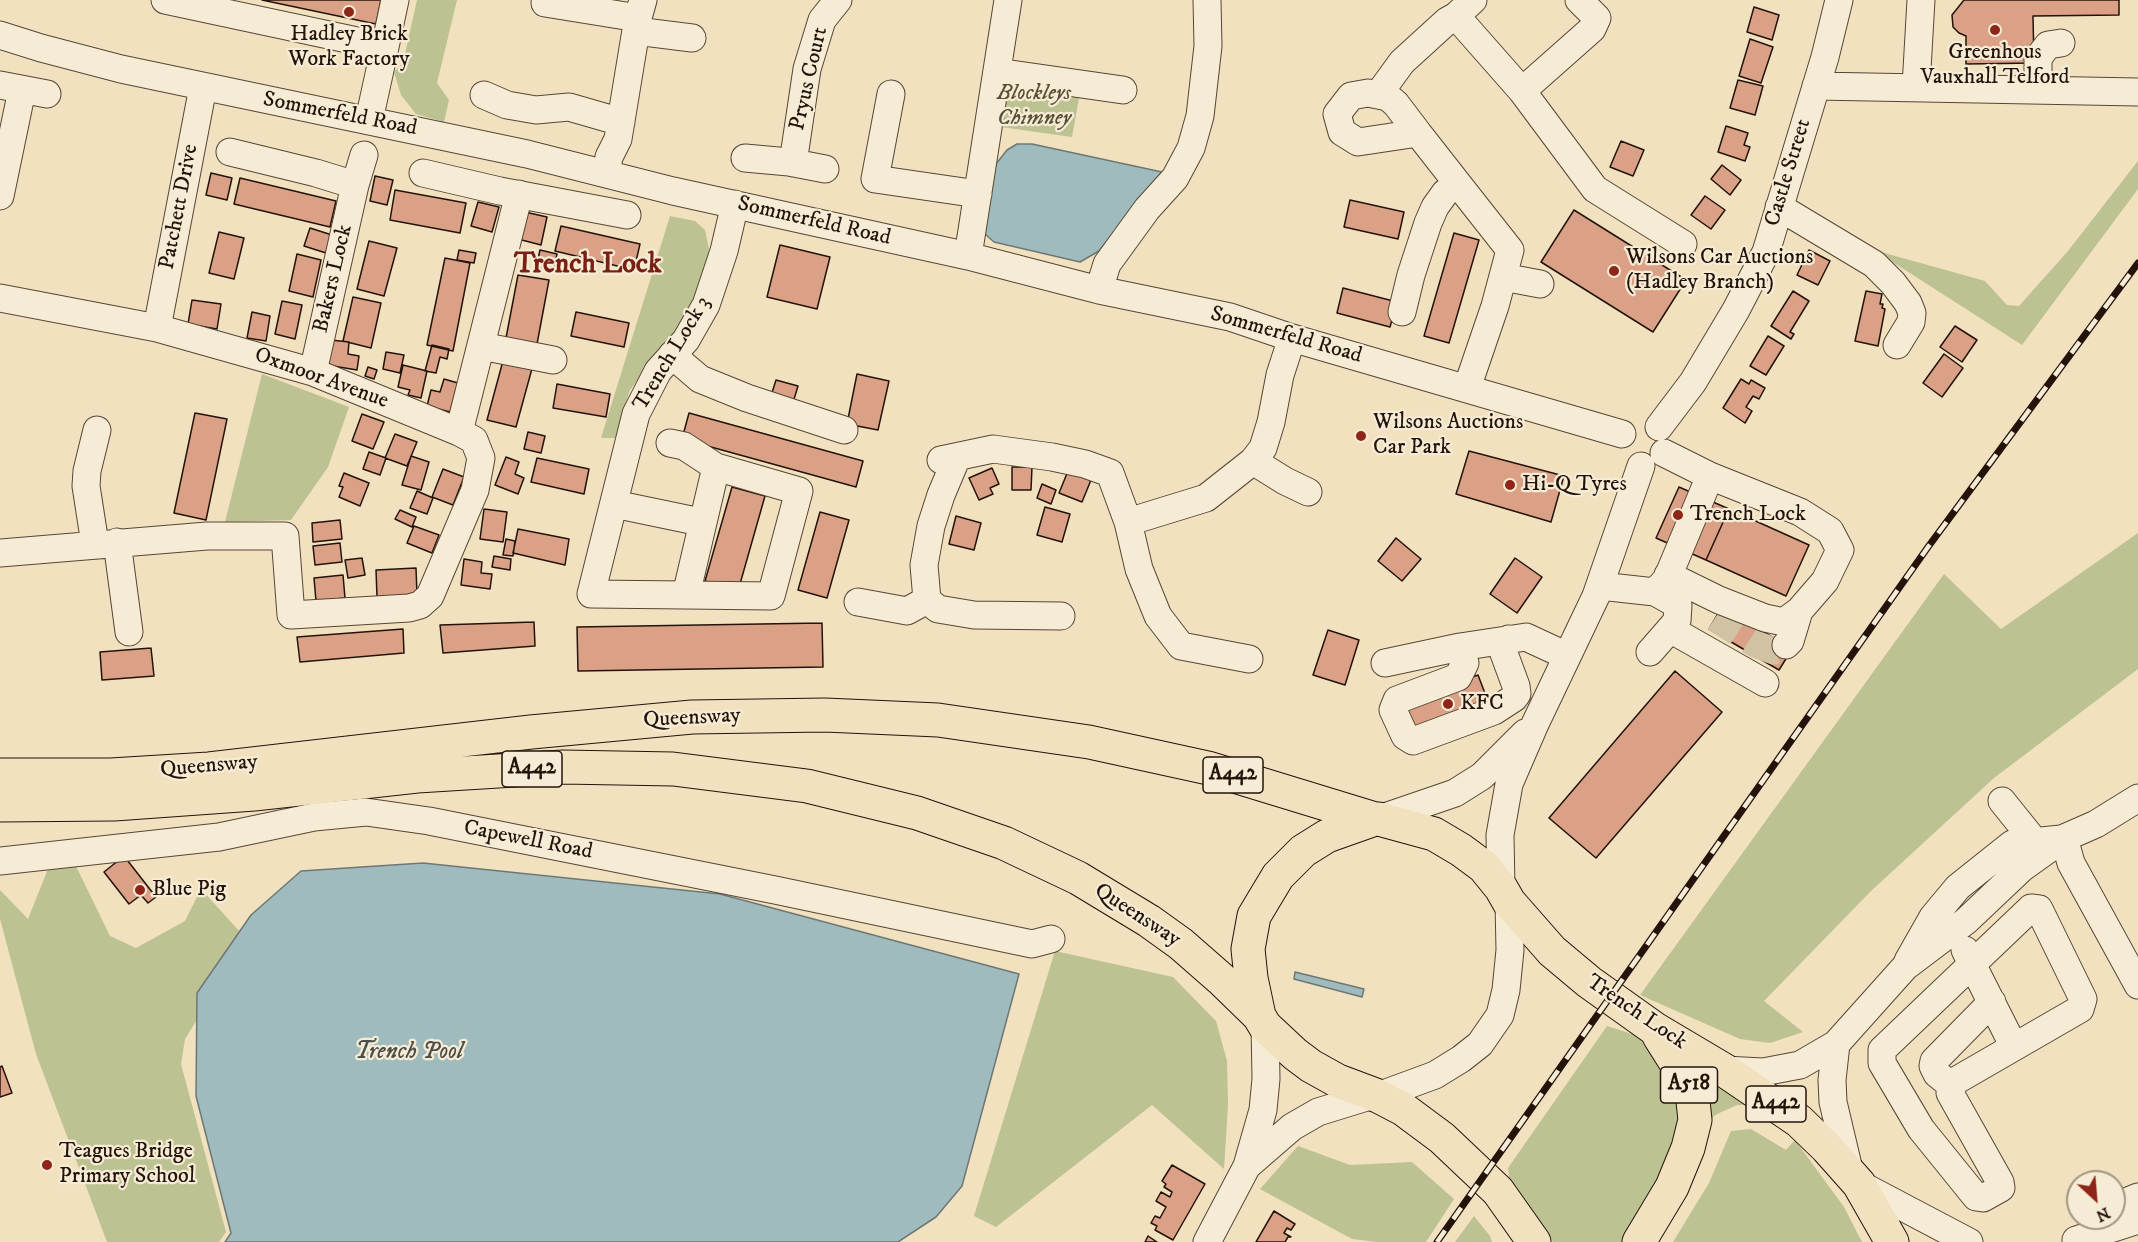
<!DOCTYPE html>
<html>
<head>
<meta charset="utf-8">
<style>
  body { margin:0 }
  #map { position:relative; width:2138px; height:1242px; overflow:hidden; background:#f1e1bf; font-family:"IM FELL DW Pica",serif }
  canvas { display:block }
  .north { position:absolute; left:2066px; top:1170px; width:60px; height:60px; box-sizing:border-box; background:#f6ecd5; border:2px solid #a29584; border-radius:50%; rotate:154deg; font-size:16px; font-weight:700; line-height:24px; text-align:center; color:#23130a }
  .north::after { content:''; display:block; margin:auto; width:21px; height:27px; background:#8f2418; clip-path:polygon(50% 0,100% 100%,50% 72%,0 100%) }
</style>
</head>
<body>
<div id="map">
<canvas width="2138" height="1242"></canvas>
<div class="north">N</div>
</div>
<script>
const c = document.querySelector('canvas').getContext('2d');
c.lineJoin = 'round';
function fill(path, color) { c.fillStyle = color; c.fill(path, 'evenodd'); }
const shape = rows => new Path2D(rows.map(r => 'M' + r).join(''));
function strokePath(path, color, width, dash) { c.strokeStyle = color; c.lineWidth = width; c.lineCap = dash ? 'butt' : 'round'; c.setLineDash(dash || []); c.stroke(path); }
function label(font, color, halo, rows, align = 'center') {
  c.font = font + ' "IM FELL DW Pica",serif'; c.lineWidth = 4.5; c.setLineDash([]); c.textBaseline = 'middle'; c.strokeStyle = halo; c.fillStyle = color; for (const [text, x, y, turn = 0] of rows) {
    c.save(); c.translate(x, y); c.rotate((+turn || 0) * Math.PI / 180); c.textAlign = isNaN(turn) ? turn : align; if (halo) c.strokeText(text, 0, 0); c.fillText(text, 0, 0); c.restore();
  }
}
fill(shape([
  [417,0,457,0,437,83,449,100,444,122,416,114,401,95,394,72,403,63],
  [1011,78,1081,87,1072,137,1001,127],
  [2138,161,2138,189,2022,345,1874,250,1985,281,2007,305,2019,306,2068,251],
  [670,216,695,221,705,230,709,249,708,271,682,329,653,359,630,390,615,438,601,438],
  [262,374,349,407,328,467,291,520,225,522],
  [2138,533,2138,669,1994,778,1871,891,1764,1001,1803,1032,1770,1043,1740,1039,1640,995,1944,574,2001,629],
  [73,860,110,936,136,948,185,921,201,889,250,943,211,997,185,1039,181,1064,226,1232,219,1242,107,1242,36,1054,0,919,0,890,28,919,48,869],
  [1055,951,1173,977,1216,1021,1227,1061,1228,1105,1224,1169,1152,1105,996,1227,974,1216],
  [1607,1026,1635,1035,1655,1047,1674,1078,1681,1119,1662,1174,1625,1242,1553,1242,1510,1184,1508,1168],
  [1712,1080,1753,1105,1737,1105,1715,1115,1711,1120,1711,1100,1708,1084],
  [1751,1129,1786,1150,1795,1140,1844,1207,1862,1242,1673,1242,1709,1183,1731,1131],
  [1298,1146,1350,1165,1412,1162,1454,1199,1426,1242,1377,1242,1352,1239,1260,1189],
  [1474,1216,1490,1236,1492,1242,1455,1242]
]), '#bcc291');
const water = shape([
  [1017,144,1032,144,1162,172,1099,251,1080,262,994,242,985,234,982,227,996,164,1007,150,1017,144],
  [423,863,720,894,1019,974,962,1186,936,1217,898,1242,225,1242,231,1233,196,1096,197,993,251,915,301,871,423,863],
  [1295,972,1364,989,1362,997,1294,979,1295,972]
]);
fill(water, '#9fbbbd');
strokePath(water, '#6d7875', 1.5);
const building = shape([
  [262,0,381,0,376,24,262,0],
  [1964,0,2119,0,2119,15,2033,16,2034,63,1966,64,1966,36,1959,33,1953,27,1952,15,1964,0],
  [1754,7,1779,15,1772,40,1747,32,1754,7],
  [1750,39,1773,47,1761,83,1739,76,1750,39],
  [1738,80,1763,86,1755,115,1730,108,1738,80],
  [1726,126,1748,133,1744,145,1750,147,1745,161,1718,152,1726,126],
  [1621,141,1644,150,1633,176,1610,167,1621,141],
  [1722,165,1741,180,1730,195,1711,179,1722,165],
  [211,173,232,178,227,200,206,195,211,173],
  [375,176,393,180,387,205,370,201,375,176],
  [240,178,336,201,330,227,234,204,240,178],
  [395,190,466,203,460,233,390,220,395,190],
  [1705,196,1725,210,1711,229,1691,215,1705,196],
  [1350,200,1404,212,1398,239,1344,227,1350,200],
  [478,202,499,207,492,232,471,226,478,202],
  [1574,210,1686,280,1653,332,1541,262,1574,210],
  [525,212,547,217,541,245,518,239,525,212],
  [561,226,640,244,634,270,555,251,561,226],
  [310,228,332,235,326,253,304,246,310,228],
  [219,232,244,238,234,279,209,273,219,232],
  [1454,233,1479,240,1449,343,1424,336,1454,233],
  [369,241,397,248,384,296,357,289,369,241],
  [780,245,830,257,817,309,767,297,780,245],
  [459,250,476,253,474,263,457,260,459,250],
  [540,250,557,254,553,272,536,268,540,250],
  [1809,250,1830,261,1818,285,1797,275,1809,250],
  [297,254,321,260,313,297,289,291,297,254],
  [445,258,470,263,453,351,427,345,445,258],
  [518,275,549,280,537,344,506,338,518,275],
  [1343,288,1397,302,1390,327,1337,313,1343,288],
  [1793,291,1809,301,1790,332,1794,334,1791,339,1771,326,1793,291],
  [1866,291,1882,294,1880,304,1883,304,1882,308,1885,309,1878,346,1855,341,1866,291],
  [353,297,381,303,371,348,343,341,353,297],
  [192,300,221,304,217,329,188,324,192,300],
  [282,301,302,305,295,339,275,334,282,301],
  [252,312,270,316,266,341,247,338,252,312],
  [576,312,629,323,624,347,571,336,576,312],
  [1955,326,1977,340,1962,362,1940,347,1955,326],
  [1768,336,1784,346,1766,375,1750,366,1768,336],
  [331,340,349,342,348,354,359,356,357,370,327,365,331,340],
  [432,345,449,349,447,359,440,357,436,373,425,371,432,345],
  [386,352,404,355,400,373,383,369,386,352],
  [1944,354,1963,368,1942,397,1923,383,1944,354],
  [504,357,533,365,516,427,487,420,504,357],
  [403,365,427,371,421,398,408,395,410,390,398,387,403,365],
  [368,367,377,370,374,379,365,376,368,367],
  [857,374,889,381,878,430,847,424,857,374],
  [444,379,458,383,450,412,427,406,431,390,440,392,444,379],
  [1741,379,1749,384,1751,380,1765,388,1759,399,1753,396,1746,407,1752,411,1745,423,1723,408,1741,379],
  [776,380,798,386,792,406,770,399,776,380],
  [557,384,610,394,606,417,553,408,557,384],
  [195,413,227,419,206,520,174,513,195,413],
  [689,413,863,461,856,487,682,439,689,413],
  [362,414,384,422,373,449,352,441,362,414],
  [528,432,545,436,541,453,524,449,528,432],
  [395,434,417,442,407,466,385,458,395,434],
  [1469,451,1564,476,1551,522,1456,494,1469,451],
  [369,452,386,458,380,475,363,469,369,452],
  [411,456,429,462,421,490,402,485,411,456],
  [506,457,519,462,515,474,524,478,518,494,495,485,506,457],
  [537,458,589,469,584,494,531,482,537,458],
  [1012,467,1032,467,1031,490,1012,490,1012,467],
  [992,468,999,484,990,488,993,494,979,500,969,478,992,468],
  [443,469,464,477,453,505,432,497,443,469],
  [1068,471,1091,480,1082,502,1059,493,1068,471],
  [344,473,369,483,360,506,339,497,343,487,339,486,344,473],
  [1042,484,1056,490,1051,504,1037,498,1042,484],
  [732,487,765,496,738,591,705,581,732,487],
  [1679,487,1729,509,1706,560,1656,538,1679,487],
  [417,491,433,498,427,514,410,508,417,491],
  [1045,507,1070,514,1062,542,1037,535,1045,507],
  [484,509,507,512,503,542,480,539,484,509],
  [1729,509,1809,545,1786,596,1706,560,1729,509],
  [400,510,416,517,412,527,395,519,400,510],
  [820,512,849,520,827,598,798,590,820,512],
  [956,516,981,523,974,550,949,544,956,516],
  [340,520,342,539,313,542,312,523,340,520],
  [414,526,439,535,432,553,407,543,414,526],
  [518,529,569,539,565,565,513,553,518,529],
  [1396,538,1421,559,1402,581,1378,561,1396,538],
  [506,539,515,541,513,556,503,555,506,539],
  [340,543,342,562,315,565,313,546,340,543],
  [494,556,511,559,510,570,492,567,494,556],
  [362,558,365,575,348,578,345,560,362,558],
  [1515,558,1542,577,1517,613,1490,594,1515,558],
  [464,559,482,562,481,573,492,574,490,589,461,585,464,559],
  [416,568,417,595,377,597,376,570,416,568],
  [343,575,345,598,316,601,314,578,343,575],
  [1722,607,1792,649,1779,670,1709,629,1722,607],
  [534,622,535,646,443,653,440,625,534,622],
  [822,623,823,667,578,671,577,627,822,623],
  [403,629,404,653,300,662,297,637,403,629],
  [1328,630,1359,640,1345,685,1313,675,1328,630],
  [151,648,154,676,102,680,100,652,151,648],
  [1675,671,1722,712,1596,858,1549,818,1675,671],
  [1478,675,1491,709,1415,736,1405,709,1408,700,1478,675],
  [124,856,156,897,148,903,141,895,129,904,104,872,124,856],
  [2,1066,12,1093,0,1097,0,1067,2,1066],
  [1172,1165,1205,1184,1173,1240,1155,1230,1157,1226,1151,1223,1155,1216,1160,1218,1166,1207,1156,1201,1161,1192,1170,1197,1172,1192,1164,1187,1166,1184,1162,1181,1172,1165],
  [1274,1211,1295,1224,1291,1230,1287,1228,1284,1233,1291,1237,1288,1237,1285,1242,1256,1242,1274,1211],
  [1148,1236,1157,1242,1145,1242,1148,1236]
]);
fill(building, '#daa186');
strokePath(building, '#23130a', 1.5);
strokePath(shape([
  [1715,618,1755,644,1774,651,1786,645]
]), '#d2c2a4', 27, [27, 14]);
const minor = shape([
  [165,0,385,47,369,120],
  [545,3,638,18],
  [1456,16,1522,91,1592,29,1597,18,1579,0],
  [636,31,692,38],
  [0,35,41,48,121,69,527,154,673,191,968,256,1099,290,1230,317,1292,338,1622,434],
  [385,47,395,0],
  [997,72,1123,90],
  [0,85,47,94],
  [1816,86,2138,92],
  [1916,87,1921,0],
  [2038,90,2038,58,2048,45,2061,43],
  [1522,91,1595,189,1683,244],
  [891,94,875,179,978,194],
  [484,95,507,105,536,110,569,107,621,122],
  [1378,95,1402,62,1447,21,1456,16,1473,0],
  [1418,133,1396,104,1388,97,1368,93,1351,96,1337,114,1342,132,1358,142,1418,133,1458,184],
  [230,152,316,173,355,185],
  [745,158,789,162,825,169],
  [793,163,807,69,822,20,838,0],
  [423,173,500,191,627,215],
  [606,174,609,157,618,139,638,18,643,0],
  [0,196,22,90],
  [1779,207,1874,264,1893,283,1908,303,1912,313,1911,322,1897,345],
  [968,256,1008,0],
  [1503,277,1540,284],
  [1099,290,1107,264,1147,209,1175,178,1191,148,1200,116,1208,46,1207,0],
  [0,298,157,328,313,372,459,432,474,440,481,458,475,490,430,596,420,605,409,608,291,615,285,536,207,536,0,553],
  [1402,312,1411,275,1428,223,1435,207,1445,193,1458,184,1510,250,1495,306,1467,388],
  [157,328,203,87],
  [481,346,553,360],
  [672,355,700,379,747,398,844,430],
  [313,372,355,185,364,155],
  [1659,427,1693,382,1736,310,1766,252,1825,57,1839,0],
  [459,432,519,194],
  [670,443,684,446,716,467],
  [1664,453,1710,476,1800,512,1830,531,1840,550,1825,581,1799,611,1784,622,1765,618,1719,600,1668,575],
  [957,457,941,495,931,526,924,565,927,600,938,609,974,615,1061,616],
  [941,460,993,449,1052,457,1085,464,1110,473,1128,522,1139,569,1158,616,1181,646,1249,659],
  [1253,461,1285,481,1308,492],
  [614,504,691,520],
  [1128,522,1206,498,1253,461,1263,448,1271,422,1280,375,1292,338],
  [117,542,129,632],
  [95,544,86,486,87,471,97,430],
  [1600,586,1655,592,1667,579,1710,476],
  [686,595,716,467,799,491,771,596,686,595,591,594,636,414,658,371,686,340,706,305,724,251,735,204],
  [858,602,907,611,927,600],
  [1670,629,1765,683],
  [1786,645,1790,641,1799,611],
  [1460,647,1465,663,1458,677,1397,700,1393,710,1405,736,1413,741,1494,711,1514,698,1517,694,1516,686,1502,648,1509,639],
  [1650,652,1677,621,1678,605,1655,592],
  [1385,663,1460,647,1526,637,1567,656],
  [2002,801,2035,842],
  [1379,819,1455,793,1482,776,1525,733],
  [2064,838,2071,863,2138,985],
  [0,861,219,837,314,817,366,812,429,821,775,890,1032,944,1051,939],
  [1501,888,1500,835,1509,784,1535,724,1596,596,1641,466],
  [2031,908,2039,909,2083,999,2080,1009,1957,1080,1952,1086,1950,1093,2000,1182,2001,1188,1983,1198,1976,1197,1921,1129,1882,1063,1882,1050,2031,908],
  [1965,950,2014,1047],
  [1908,961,1933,917,1958,887,2012,844,2061,839],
  [1836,1044,1832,1080,1833,1102,1850,1174],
  [1724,1070,1763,1072,1800,1065,1836,1044,1905,967,1966,921,2022,868,2064,838,2096,824,2138,798],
  [1952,1086,1937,1074,1933,1066,1934,1061,1992,1002],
  [1378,1096,1435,1075,1461,1059,1480,1044,1500,1015,1506,990,1510,950,1509,902],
  [1247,1166,1292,1127,1318,1112,1373,1095],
  [1859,1184,1969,1242],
  [2114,1207,2138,1197],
  [2076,1240,2138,1220],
  [1207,1242,1247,1166,1263,1110,1266,1079,1265,1026]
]);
const highway = shape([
  [0,775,111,775,209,769,531,732,692,717,825,715,938,720,1089,742,1208,768,1375,819],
  [0,805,114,804,254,794,417,776,563,767,673,769,807,786,917,813,1004,843,1078,878,1149,921,1181,944,1221,979,1259,1016],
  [1534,1242,1498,1191,1442,1138,1403,1109,1378,1096,1338,1081,1311,1066,1295,1054,1265,1026,1259,1016,1251,978,1248,949,1254,916,1278,876,1303,851,1327,836,1375,819,1379,819,1434,834,1461,850,1484,867,1501,888,1509,902,1552,951,1589,982,1655,1029,1724,1070,1799,1121,1827,1148,1859,1184,1892,1242],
  [1639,1242,1672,1187,1688,1148,1695,1120,1692,1092,1683,1074,1659,1036]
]);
strokePath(minor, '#564637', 29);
strokePath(highway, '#23130a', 35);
strokePath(minor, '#f6ecd5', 27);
strokePath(highway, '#f1e1bf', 33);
const rail = shape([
  [1437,1242,1928,547,2138,263]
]);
strokePath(rail, '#23130a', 7);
strokePath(rail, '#f6ecd5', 4.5, [14]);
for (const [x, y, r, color] of [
  [349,12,6,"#8f2418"],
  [1995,30,6,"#8f2418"],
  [1614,271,6,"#8f2418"],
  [1361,436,6,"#8f2418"],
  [1510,485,6,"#8f2418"],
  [1678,515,6,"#8f2418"],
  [1448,704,6,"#8f2418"],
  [140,890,6,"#8f2418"],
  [47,1165,6,"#8f2418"]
]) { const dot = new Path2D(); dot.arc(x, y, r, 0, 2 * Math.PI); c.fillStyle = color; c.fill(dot); strokePath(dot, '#f6ecd5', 2); }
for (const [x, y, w] of [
  [532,769,60],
  [1233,775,60],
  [1689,1085,57],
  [1776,1104,60]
]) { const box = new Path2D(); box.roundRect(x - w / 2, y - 18, w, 36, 4.5); c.fillStyle = '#f6ecd5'; c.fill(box); strokePath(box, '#23130a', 1.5); }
label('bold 21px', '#23130a', null, [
  ["A442",532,769],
  ["A442",1233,775],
  ["A518",1689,1085],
  ["A442",1776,1104]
]);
label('22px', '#23130a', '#f6ecd5', [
  ["Hadley Brick",349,35,"center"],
  ["Work Factory",349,60,"center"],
  ["Greenhous",1995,53,"center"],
  ["Vauxhall Telford",1995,78,"center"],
  ["Wilsons Car Auctions",1626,258],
  ["(Hadley Branch)",1626,283],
  ["Wilsons Auctions",1373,423],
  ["Car Park",1373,448],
  ["Hi-Q Tyres",1522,485],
  ["Trench Lock",1690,515],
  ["KFC",1460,704],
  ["Blue Pig",152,890],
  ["Teagues Bridge",59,1152],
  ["Primary School",59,1177]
], 'left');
label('22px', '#23130a', '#f6ecd5', [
  ["Pryus Court",810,79,-77],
  ["Sommerfeld Road",340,115,11],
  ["Castle Street",1789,173,-73],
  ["Patchett Drive",180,207,-79],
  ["Sommerfeld Road",814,222,13],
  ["Bakers Lock",334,279,-77],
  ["Sommerfeld Road",1286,336,16],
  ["Trench Lock 3",673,354,-59],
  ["Oxmoor Avenue",321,379,20],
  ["Queensway",692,719,-3],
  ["Queensway",209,767,-5],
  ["Capewell Road",528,841,11],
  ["Queensway",1137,916,33],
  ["Trench Lock",1636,1013,34]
]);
label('italic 22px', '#595039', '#f6ecd5', [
  ["Blockleys",1034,94],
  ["Chimney",1034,119]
]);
label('italic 24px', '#4e4e49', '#f6ecd5', [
  ["Trench Pool",409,1053]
]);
label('bold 28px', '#7a1f14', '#f6ecd5', [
  ["Trench Lock",588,266]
]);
</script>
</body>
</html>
